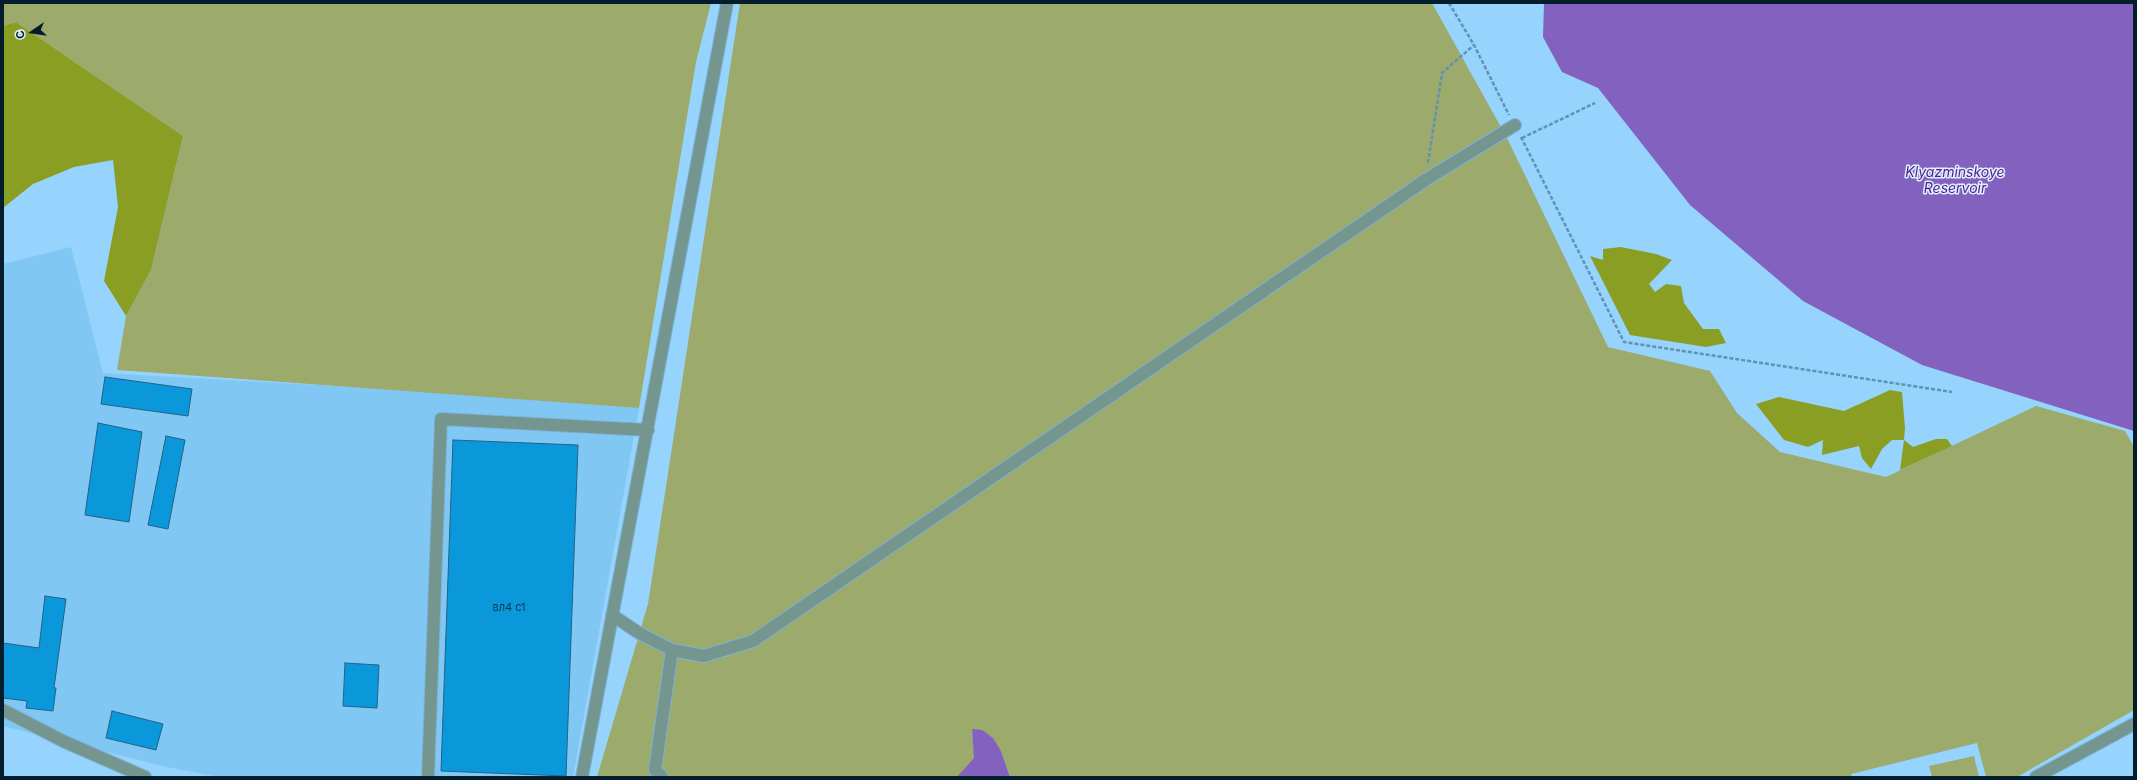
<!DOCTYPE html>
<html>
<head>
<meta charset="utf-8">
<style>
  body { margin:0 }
  #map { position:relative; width:2137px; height:780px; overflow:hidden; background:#96d4fe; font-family:Inter,sans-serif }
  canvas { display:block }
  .frame { position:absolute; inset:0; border:4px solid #031d2c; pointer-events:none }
  .north { position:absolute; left:12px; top:12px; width:40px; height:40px; -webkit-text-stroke:3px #ddeffc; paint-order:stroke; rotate:257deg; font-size:11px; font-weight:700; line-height:16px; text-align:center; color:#031d2c }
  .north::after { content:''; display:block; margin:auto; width:14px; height:18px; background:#031d2c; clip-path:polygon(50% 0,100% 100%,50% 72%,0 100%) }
</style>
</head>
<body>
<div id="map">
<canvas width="2137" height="780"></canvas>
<div class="frame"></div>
<div class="north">С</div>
</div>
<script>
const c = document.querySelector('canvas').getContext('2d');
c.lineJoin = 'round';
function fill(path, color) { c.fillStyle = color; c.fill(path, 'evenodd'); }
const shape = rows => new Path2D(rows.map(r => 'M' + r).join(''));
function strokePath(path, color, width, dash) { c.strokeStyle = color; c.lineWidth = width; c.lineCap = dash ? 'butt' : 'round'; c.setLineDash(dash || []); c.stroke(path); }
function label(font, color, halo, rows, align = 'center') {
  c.font = font + ' Inter,sans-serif'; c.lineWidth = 3; c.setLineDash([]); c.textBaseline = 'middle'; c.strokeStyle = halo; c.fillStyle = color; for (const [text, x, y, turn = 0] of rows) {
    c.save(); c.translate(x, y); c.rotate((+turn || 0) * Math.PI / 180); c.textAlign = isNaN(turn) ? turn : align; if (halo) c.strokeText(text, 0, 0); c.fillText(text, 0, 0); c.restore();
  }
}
fill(shape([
  [71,247,103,373,373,388,639,408,573,777,219,777,162,766,3,726,3,264]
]), '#81c7f4');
fill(shape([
  [3,3,711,3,696,62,639,408,117,370,126,316,151,270,183,136,16,22,3,26],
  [740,3,1432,3,1507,138,1608,347,1710,371,1737,413,1780,452,1886,477,2036,406,2125,431,2134,447,2134,710,2017,777,1986,777,1977,743,1851,774,1852,777,1010,777,1001,751,972,730,975,758,958,777,597,777,648,604],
  [1974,756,1979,777,1932,777,1929,766]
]), '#9caa6b');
fill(shape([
  [16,22,183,136,151,270,126,316,104,281,118,207,113,160,74,167,33,184,3,208,3,26],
  [1621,247,1656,254,1672,260,1649,284,1655,292,1666,284,1681,286,1684,303,1703,329,1719,329,1726,343,1706,347,1630,335,1590,256,1603,260,1603,249],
  [1890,390,1902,392,1905,428,1904,440,1913,447,1936,439,1947,439,1952,446,1900,470,1904,440,1892,440,1882,449,1871,469,1862,458,1859,446,1822,455,1823,440,1808,447,1784,440,1756,404,1779,397,1844,411]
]), '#8a9e23');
fill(shape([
  [1544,3,2134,3,2134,431,1922,365,1803,301,1690,205,1598,88,1562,72,1543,37],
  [972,729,982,730,993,738,1001,751,1010,777,957,777,974,758]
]), '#8361bf');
const building = shape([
  [105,377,192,389,188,416,101,404,105,377],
  [98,423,142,432,129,522,85,515,98,423],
  [166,436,185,440,168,529,148,525,166,436],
  [453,440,578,445,566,776,441,771,453,440],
  [45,596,66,599,54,688,56,688,53,711,26,708,27,701,3,698,3,643,39,648,45,596],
  [345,663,379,665,377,708,343,706,345,663],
  [112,711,163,724,156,750,106,738,112,711]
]);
fill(building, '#0a98da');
strokePath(building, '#246287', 1);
const minor = shape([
  [612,615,639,633,672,650,704,656,753,641,1427,179,1515,125],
  [3,710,63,741,145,777],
  [428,777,441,419,648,430],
  [582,777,727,3],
  [662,777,655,770,672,650],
  [2036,777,2134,724]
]);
strokePath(minor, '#7cb3d8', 14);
strokePath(shape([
  [1449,3,1474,45,1509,115],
  [1521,137,1624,342,1952,392],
  [1522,138,1595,103],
  [1428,163,1442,73,1474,45]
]), '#6192b2', 2.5, [4, 2]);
strokePath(minor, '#75968e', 12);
label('11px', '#053c58', null, [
  ["вл4 с1",509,608]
]);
label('italic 14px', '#511c8e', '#ddeffc', [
  ["Klyazminskoye",1955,173],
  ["Reservoir",1955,189]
]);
</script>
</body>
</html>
